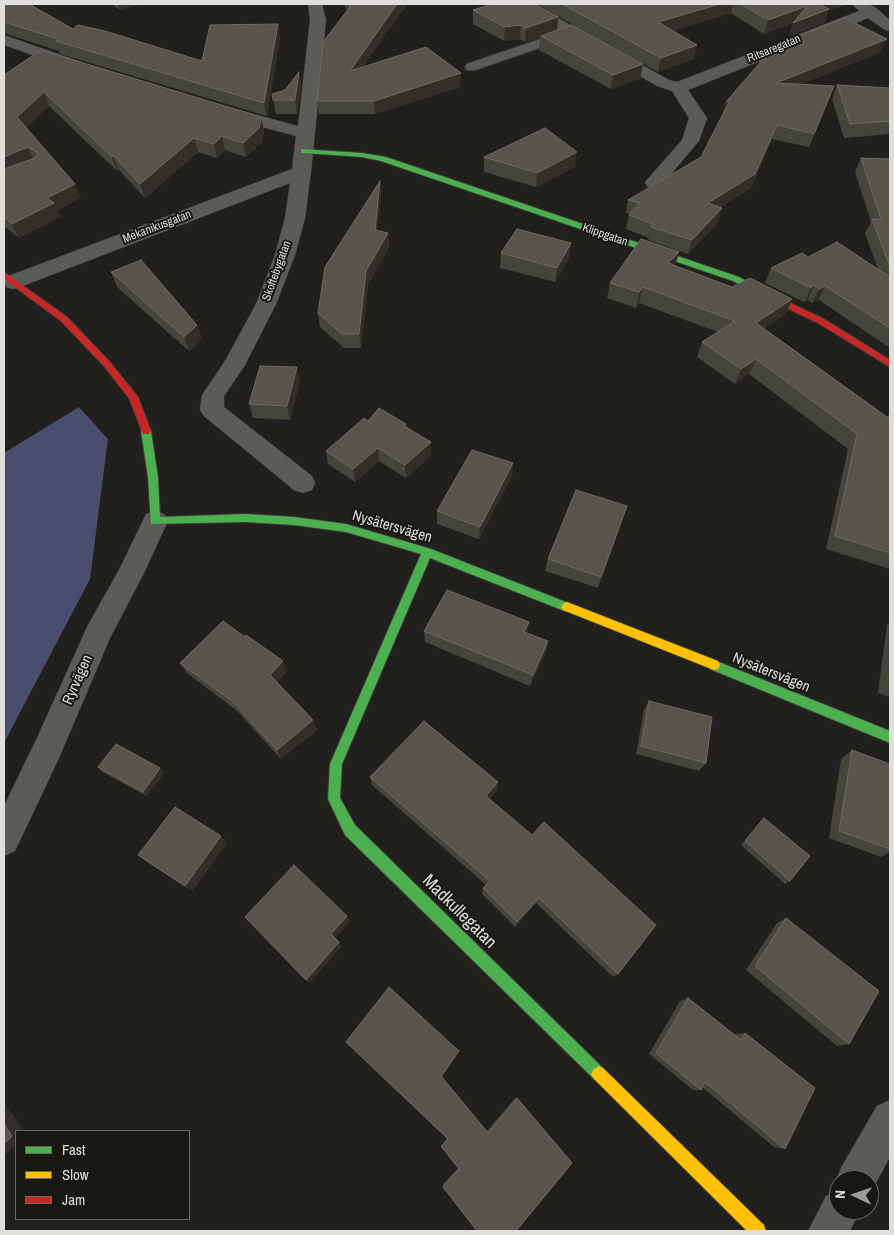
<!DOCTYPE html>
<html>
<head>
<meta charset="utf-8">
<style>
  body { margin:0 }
  #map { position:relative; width:894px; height:1235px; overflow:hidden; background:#21201c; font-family:"Archivo Narrow",sans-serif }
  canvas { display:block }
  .frame { position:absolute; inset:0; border:5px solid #dfdeda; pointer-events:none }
  .legend { position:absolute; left:15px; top:1130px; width:175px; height:90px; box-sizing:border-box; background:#191712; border:1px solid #686762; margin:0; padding:6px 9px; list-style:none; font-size:15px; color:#dfdeda }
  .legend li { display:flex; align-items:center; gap:10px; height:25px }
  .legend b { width:25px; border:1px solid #686762 }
  .north { position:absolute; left:829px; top:1170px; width:50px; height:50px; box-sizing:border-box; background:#191712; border:1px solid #686762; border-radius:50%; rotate:273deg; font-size:14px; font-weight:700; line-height:20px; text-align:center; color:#dfdeda }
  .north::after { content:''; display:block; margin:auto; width:18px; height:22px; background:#9c9c98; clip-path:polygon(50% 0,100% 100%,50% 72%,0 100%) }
</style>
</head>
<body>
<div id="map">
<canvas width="894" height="1235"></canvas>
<div class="frame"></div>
<ul class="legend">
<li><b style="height:6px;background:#4caf50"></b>Fast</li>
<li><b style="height:6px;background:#ffc107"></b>Slow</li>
<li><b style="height:6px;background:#c62828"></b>Jam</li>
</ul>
<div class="north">N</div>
</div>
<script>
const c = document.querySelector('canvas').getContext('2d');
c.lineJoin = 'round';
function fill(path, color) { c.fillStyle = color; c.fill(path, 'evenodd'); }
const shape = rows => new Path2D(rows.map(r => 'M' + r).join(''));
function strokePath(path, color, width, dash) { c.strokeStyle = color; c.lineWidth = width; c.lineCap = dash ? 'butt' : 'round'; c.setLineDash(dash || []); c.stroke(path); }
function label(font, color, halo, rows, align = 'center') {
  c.font = font + ' "Archivo Narrow",sans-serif'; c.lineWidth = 4; c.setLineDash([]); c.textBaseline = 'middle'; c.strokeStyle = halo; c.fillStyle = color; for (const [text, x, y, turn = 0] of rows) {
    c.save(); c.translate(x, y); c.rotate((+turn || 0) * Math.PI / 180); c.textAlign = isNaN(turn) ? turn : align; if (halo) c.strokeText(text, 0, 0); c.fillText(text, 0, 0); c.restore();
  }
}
fill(shape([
  [79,407,108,439,90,579,4,743,4,453]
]), '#494d6e');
const lane = shape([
  [567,30,571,31,573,34,571,37,475,70,467,70,465,67,467,64,567,30]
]);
const street = shape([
  [308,4,322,4,326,20,311,172,305,218,295,255,276,304,245,365,224,396,224,407,312,476,315,483,312,490,303,493,294,490,204,416,200,410,202,395,225,361,256,304,275,255,285,218,290,183,20,287,13,289,6,287,4,280,6,277,292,169,296,136,221,116,219,112,221,108,227,107,298,126,310,20,308,4],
  [516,4,533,4,669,80,677,82,859,11,852,4,868,4,876,8,890,20,890,31,885,30,868,18,688,90,707,118,699,141,661,186,654,188,647,186,645,182,682,140,689,118,672,91,657,86,518,7,516,4],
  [4,35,78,61,80,64,78,67,72,69,4,45,4,35],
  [155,511,164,514,168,521,144,573,110,638,59,758,15,851,4,856,4,806,37,738,88,625,120,568,146,514,155,511],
  [890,1100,890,1157,870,1194,869,1180,839,1180,839,1186,836,1180,842,1166,877,1106,890,1100],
  [839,1190,839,1210,860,1210,850,1231,808,1231,826,1196,839,1190]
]);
const fast = shape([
  [301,149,362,153,386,157,739,277,769,294,768,296,762,296,733,281,381,161,362,157,304,153,301,153,301,149],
  [146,427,151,431,158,477,160,517,246,514,294,517,346,524,431,549,571,604,573,607,571,610,567,612,430,558,342,764,340,798,355,825,604,1069,607,1074,604,1079,599,1082,594,1079,345,835,328,799,330,764,421,554,346,532,294,525,246,522,151,524,148,477,141,431,146,427],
  [714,660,890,731,890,743,710,669,708,665,710,661,714,660]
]);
const slow = shape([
  [567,602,718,661,720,665,718,669,714,670,563,610,561,607,563,604,567,602],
  [599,1066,604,1069,764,1225,766,1231,747,1231,594,1079,591,1074,594,1069,599,1066]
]);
const jam = shape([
  [4,272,67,317,109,361,138,397,151,431,149,434,143,434,129,398,103,365,61,321,4,279,4,272],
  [765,291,824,319,890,360,890,367,818,323,762,296,762,292,765,291]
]);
strokePath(lane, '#3d3c39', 2);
strokePath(street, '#3d3c39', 1);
strokePath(fast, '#3d3c39', 2);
strokePath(slow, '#3d3c39', 2);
strokePath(jam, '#3d3c39', 2);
fill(lane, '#5c5b58');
fill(street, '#5c5b58');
fill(fast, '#4caf50');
fill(slow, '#ffc107');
fill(jam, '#c62828');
fill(shape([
  [4,4,73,29,202,61,280,37,267,116,60,54,59,51,4,33],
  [111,4,141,4,120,10],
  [344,4,407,4,363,66,460,87,375,114,319,114,317,101,347,11],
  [536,4,845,4,844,6,828,11,824,23,789,36,793,23,764,34,731,13,672,31,694,59,658,72],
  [473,10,558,17,557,30,643,64,640,79,611,89,539,50,540,37,525,42,520,39,504,41,473,24],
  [796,37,881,52,801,84,834,86,809,147,772,139,751,188,719,208,722,208,718,222,688,254,648,240,649,238,626,229,629,215,630,214,626,213,628,200,701,157,722,116,726,102,793,46],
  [299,72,301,86,297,114,276,114,272,94,285,90],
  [4,75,261,117,264,131,262,142,246,157,225,150,217,158,198,152,145,198,118,169,117,171,49,106,26,128,81,198,57,210,60,217,19,238,4,226],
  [837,85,890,88,890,134,844,138,832,99],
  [484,157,575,167,536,187,484,172],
  [861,158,890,159,890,348,819,300,812,303,808,300,804,302,765,283,771,268,808,257,878,269,865,233,871,222,855,172],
  [380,181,381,195,377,231,388,233,389,247,368,285,361,348,344,348,320,327,318,313],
  [571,243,569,258,555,282,500,268,501,253],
  [679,252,675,266,786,314,764,328,887,417,890,415,890,569,826,549,848,449,749,374,735,384,697,357,702,342,718,332,639,303,636,308,607,298,610,283],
  [111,272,197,325,202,339,189,351,117,287],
  [300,381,290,420,253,418,249,404],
  [368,421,406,424,407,427,431,442,431,455,406,478,379,461,355,482,328,464,326,451],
  [512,476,479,539,437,524,437,511],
  [623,518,598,588,545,571,548,559],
  [529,622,527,633,548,641,546,652,530,686,425,642,424,631],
  [890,622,890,697,878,693,887,625],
  [180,663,287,671,277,682,313,720,317,730,281,759,237,711,187,673],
  [649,701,706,763,699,771,636,754,644,710],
  [852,750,890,764,890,852,881,857,829,838,841,759],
  [98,767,164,773,147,796,102,772],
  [370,777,497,790,489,799,618,974,613,977,536,903,515,927,482,894,483,888,486,885,372,785],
  [764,818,790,881,785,884,741,845,760,822],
  [227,843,192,891,147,862,138,855],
  [786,918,849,1044,837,1046,746,970,777,923],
  [688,998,736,1036,736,1034,745,1033,785,1149,774,1147,702,1087,701,1090,693,1090,649,1054,680,1001],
  [346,1042,459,1051,442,1077,487,1131,515,1098,517,1098,572,1163,443,1187,443,1184,458,1168,441,1146,442,1145,447,1138]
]), '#46453b');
fill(shape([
  [118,4,141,4,120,10],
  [397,4,407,4,351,84,350,71],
  [720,4,733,4,731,13,655,36,658,22],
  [817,4,845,4,844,6,828,11,824,23,789,36,793,23,764,34,768,20,807,6],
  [558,17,557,31,541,36,540,37,525,42,526,28],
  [278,24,280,37,267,116,264,103],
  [521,25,520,39,504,41,505,27],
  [887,39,881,52,771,96,776,83],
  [697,45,694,59,658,72,661,58],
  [643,64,640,79,611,89,613,75],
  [299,72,301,86,297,114,295,100],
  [461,73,460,87,375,114,374,101],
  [44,92,49,106,23,131,17,117],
  [730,100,722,116,726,102],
  [261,117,264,131,262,142,246,157,243,143],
  [777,125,772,139,751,188,704,217,708,203],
  [222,136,225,150,217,158,214,144],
  [194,138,198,152,145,198,140,184],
  [28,147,34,161,4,174,4,157],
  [577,152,575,167,536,187,537,173],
  [113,155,118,169,117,171,112,157],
  [380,181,381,195,376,245,375,230],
  [75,184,81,198,57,210,60,217,19,238,12,224,47,198],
  [722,208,718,222,688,254,692,240],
  [388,233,389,247,368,285,361,348,359,334,366,271],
  [571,243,569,258,555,282,557,268],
  [679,252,675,267,668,263],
  [814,285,808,300,804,302,811,288],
  [825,286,819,300,812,303,819,289],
  [643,287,639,303,636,308,639,292],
  [792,299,786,314,750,338,756,323],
  [197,325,202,339,189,351,184,337],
  [756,359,749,374,735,384,741,369],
  [297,367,300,381,290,420,287,406],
  [431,442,431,455,406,478,405,465],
  [378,448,379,461,355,482,353,469],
  [513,463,512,476,479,539,480,527],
  [627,506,623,518,598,588,601,577],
  [529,622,527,633,524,632],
  [548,641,546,652,530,686,533,675],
  [283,661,287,671,274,685,270,675],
  [313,720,317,730,281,759,277,750],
  [160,768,164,773,147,796,143,792],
  [498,782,497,790,485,804,486,796],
  [221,836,227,843,192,891,185,886],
  [539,898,536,903,515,927,517,922],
  [347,916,350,922,334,939,331,934],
  [339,942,342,946,310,983,306,980],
  [4,1102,24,1131,16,1131,16,1144,4,1157]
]), '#312f27');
const building = shape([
  [4,4,29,4,73,29,78,25,105,31,202,61,210,25,278,24,264,103,56,41,58,39,4,22,4,4],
  [349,4,397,4,350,71,426,47,461,73,374,101,317,101,323,42,350,7,349,4],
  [492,4,534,4,558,17,526,28,521,25,505,27,473,10,492,4],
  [562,4,720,4,658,22,697,45,661,58,562,4],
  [741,4,819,4,829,9,793,23,807,6,768,20,741,4],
  [845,18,887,39,776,83,834,86,814,134,777,125,755,174,708,203,722,208,692,240,651,227,653,224,629,215,640,203,628,200,701,157,730,100,726,102,763,59,804,42,796,37,845,18],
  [572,25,643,64,613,75,541,36,572,25],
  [41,50,261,117,259,128,243,143,222,136,214,144,194,138,140,184,113,155,112,157,44,92,17,117,75,184,47,198,54,203,12,224,4,217,4,169,35,158,38,153,28,147,4,157,4,75,41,50],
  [299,72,295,100,273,100,272,94,285,90,299,72],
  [837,85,890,88,890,121,850,124,837,85],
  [545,128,577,152,537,173,484,157,545,128],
  [861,158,890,159,890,267,872,219,881,219,861,158],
  [380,181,375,230,388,233,366,271,359,334,342,334,318,313,325,267,380,181],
  [517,229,571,243,557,268,501,253,517,229],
  [641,239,679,252,668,263,732,287,750,278,792,299,756,323,887,417,890,415,890,553,835,536,857,434,756,359,741,369,702,342,735,321,643,287,639,292,610,283,641,239],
  [837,242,890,277,890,328,825,286,819,289,814,285,811,288,771,268,802,253,808,257,837,242],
  [141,260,197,325,184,337,111,272,141,260],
  [260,366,297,367,287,406,249,404,260,366],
  [379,408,406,424,404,426,431,442,405,465,378,448,353,469,326,451,364,418,368,421,379,408],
  [472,450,513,463,480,527,437,511,472,450],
  [576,490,627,506,601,577,548,559,576,490],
  [447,590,529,622,524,632,548,641,533,675,424,631,447,590],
  [223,621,245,637,246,635,283,661,270,675,313,720,277,750,232,701,180,663,223,621],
  [649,701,712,717,706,763,641,746,649,701],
  [424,721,498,782,486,796,532,835,544,822,656,925,618,974,539,898,517,922,483,888,490,881,370,777,424,721],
  [116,744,160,768,143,792,98,767,116,744],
  [852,750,890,764,890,849,839,831,852,750],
  [175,807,221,836,185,886,138,855,175,807],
  [764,818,810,856,790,881,745,841,764,818],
  [294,865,347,916,331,934,339,942,306,980,245,917,294,865],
  [786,918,879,991,849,1044,755,966,786,918],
  [389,987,459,1051,441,1076,488,1133,517,1098,572,1163,516,1231,477,1231,443,1187,459,1169,441,1146,448,1139,346,1042,389,987],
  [688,998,741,1040,745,1033,815,1088,785,1149,705,1082,701,1090,656,1053,688,998],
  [4,1124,12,1136,4,1144,4,1124]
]);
fill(building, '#57554c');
strokePath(building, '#6c6a62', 1);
label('12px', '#dfdeda', '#191712', [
  ["Ritsaregatan",774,49,-22],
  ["Mekanikusgatan",157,227,-21],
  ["Klippgatan",605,235,19],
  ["Skoftebygatan",277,271,-70]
]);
label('15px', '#dfdeda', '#191712', [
  ["Nysätersvägen",392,527,16],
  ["Nysätersvägen",771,673,22],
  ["Ryrvägen",78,680,-66]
]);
label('18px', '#dfdeda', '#191712', [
  ["Madkullegatan",459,912,45]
]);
</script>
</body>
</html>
